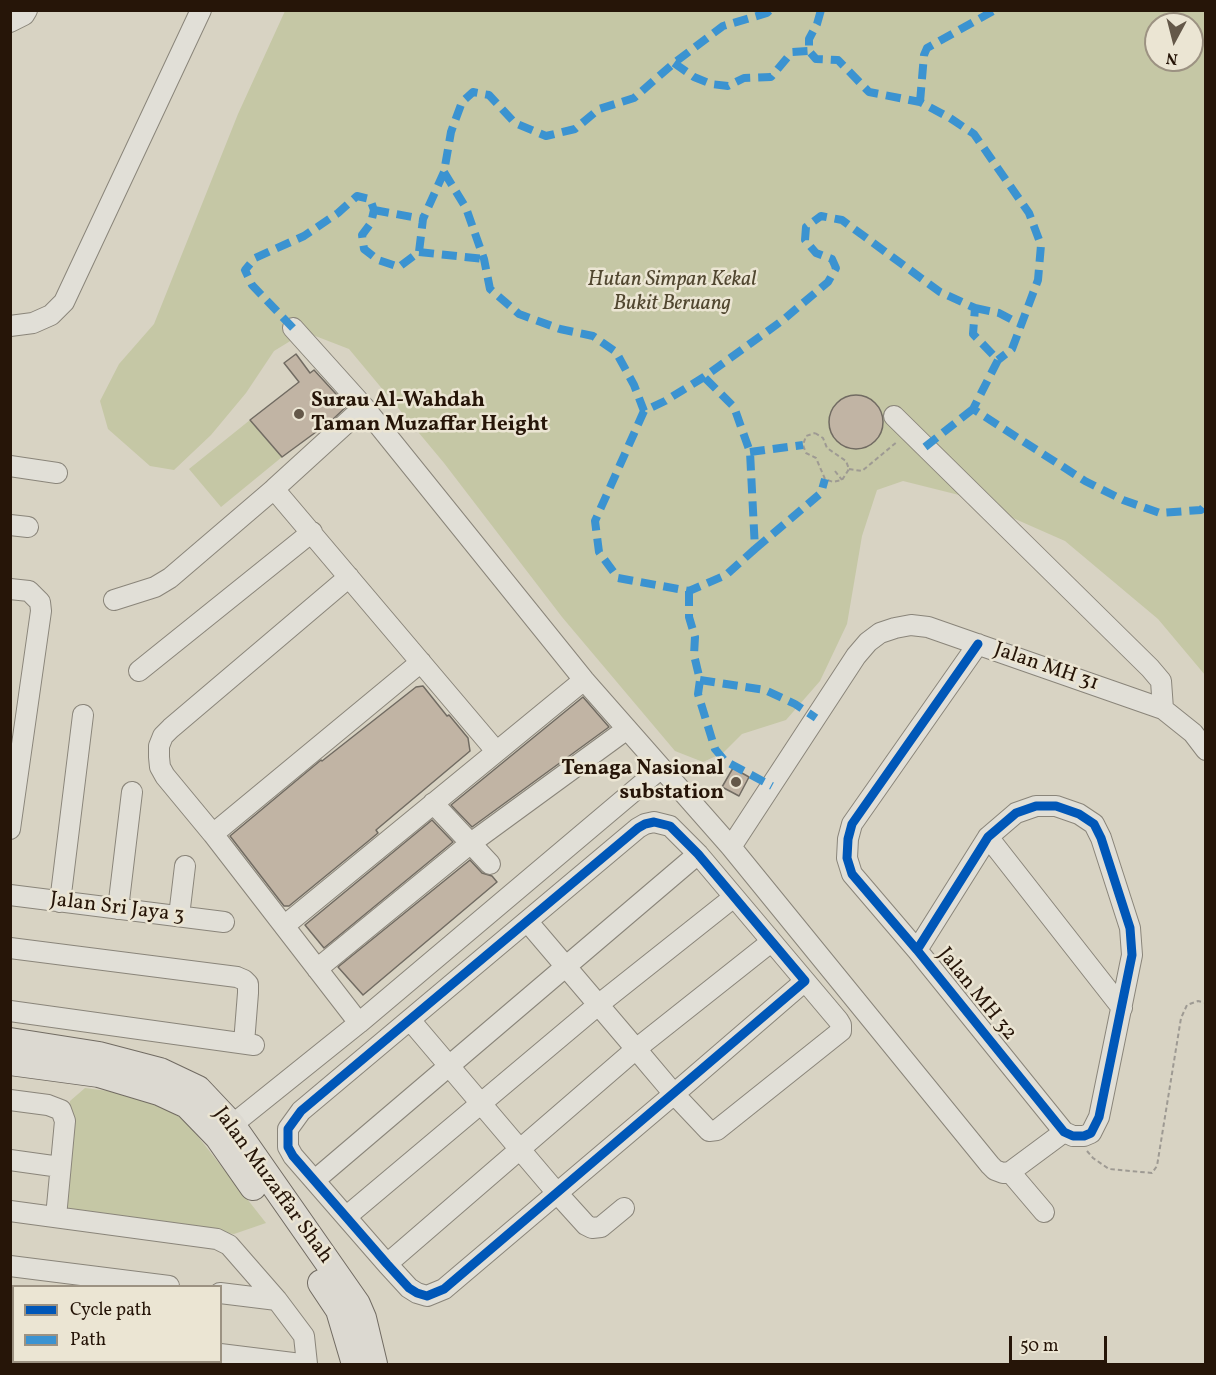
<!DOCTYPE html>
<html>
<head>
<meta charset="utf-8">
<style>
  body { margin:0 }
  #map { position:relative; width:1216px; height:1375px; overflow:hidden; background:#d8d3c3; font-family:Vollkorn,serif }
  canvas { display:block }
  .frame { position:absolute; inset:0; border:12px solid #261508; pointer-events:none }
  .legend { position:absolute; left:12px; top:1285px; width:210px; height:78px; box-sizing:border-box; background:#ebe5d3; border:2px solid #9c9282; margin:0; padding:8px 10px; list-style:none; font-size:18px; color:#261508 }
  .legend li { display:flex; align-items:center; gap:12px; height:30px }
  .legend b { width:30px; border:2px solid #9c9282 }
  .north { position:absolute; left:1144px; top:12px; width:60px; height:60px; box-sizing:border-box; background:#ebe5d3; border:2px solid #9c9282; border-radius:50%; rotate:187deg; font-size:16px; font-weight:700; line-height:24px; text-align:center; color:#261508 }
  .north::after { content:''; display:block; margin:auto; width:21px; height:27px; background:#645849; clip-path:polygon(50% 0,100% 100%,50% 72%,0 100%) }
  .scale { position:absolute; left:1009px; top:1336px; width:98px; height:27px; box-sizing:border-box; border:3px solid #261508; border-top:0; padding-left:8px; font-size:18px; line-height:21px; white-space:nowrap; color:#261508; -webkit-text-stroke:4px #ebe5d3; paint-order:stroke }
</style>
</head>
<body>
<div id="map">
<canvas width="1216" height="1375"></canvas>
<div class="frame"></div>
<ul class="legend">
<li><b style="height:8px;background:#0057b8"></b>Cycle path</li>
<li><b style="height:8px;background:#3b93d1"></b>Path</li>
</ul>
<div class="north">N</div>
<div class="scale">50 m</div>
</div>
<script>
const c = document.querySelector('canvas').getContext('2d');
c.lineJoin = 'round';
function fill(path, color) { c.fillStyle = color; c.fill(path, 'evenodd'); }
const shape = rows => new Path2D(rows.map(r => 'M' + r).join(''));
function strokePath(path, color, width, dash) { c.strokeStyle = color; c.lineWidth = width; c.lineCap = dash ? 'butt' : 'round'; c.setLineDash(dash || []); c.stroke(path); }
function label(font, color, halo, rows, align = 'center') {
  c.font = font + ' Vollkorn,serif'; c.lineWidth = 5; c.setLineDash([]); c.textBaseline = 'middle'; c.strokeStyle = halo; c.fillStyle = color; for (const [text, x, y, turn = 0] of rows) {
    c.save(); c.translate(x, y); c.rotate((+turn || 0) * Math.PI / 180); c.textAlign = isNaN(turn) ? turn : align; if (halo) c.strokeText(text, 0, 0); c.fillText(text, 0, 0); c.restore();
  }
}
fill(shape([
  [285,11,1205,11,1205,675,1158,619,1065,541,963,496,903,481,877,490,862,536,847,624,820,681,786,720,742,734,723,753,703,762,675,751,562,617,444,463,349,349,305,332,274,351,246,393,211,435,174,470,150,466,108,429,100,401,119,364,154,324,238,114],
  [1156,24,1192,24,1192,60,1156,60],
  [250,420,282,457,221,507,189,469],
  [85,1088,139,1095,185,1120,266,1223,234,1234,59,1211,70,1101]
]), '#c5c7a5');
const building = shape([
  [296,354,310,373,314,370,347,406,331,421,282,457,250,420,299,382,284,363,296,354],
  '829 422a27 27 0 1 1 54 0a27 27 0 1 1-54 0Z',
  [423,686,447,716,449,715,468,738,470,751,376,830,378,833,366,843,289,906,284,906,230,836,321,760,322,761,416,687,423,686],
  [583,697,609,727,472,827,451,805,583,697],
  [733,768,749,777,739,796,722,787,733,768],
  [432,820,453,842,324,948,305,925,432,820],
  [470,860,482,873,492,876,497,882,363,995,338,967,470,860]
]);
fill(building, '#c1b4a4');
strokePath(building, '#716b62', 1.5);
const minor = shape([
  [10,22,24,15,27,10],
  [10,326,33,323,51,315,64,302,201,10],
  [293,328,364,407,584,680,731,847,990,1165,995,1170,1003,1173,1010,1172,1044,1212],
  [894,416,1150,668,1161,681,1163,709],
  [10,466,57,473],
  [274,489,496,751],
  [10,525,28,527],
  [349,577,171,728,163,736,159,746,159,757,160,767,165,776,213,834,359,1023],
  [10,589,29,591,40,602,41,611,10,829],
  [114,600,155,587,170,578,274,489,364,407],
  [139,671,312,532],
  [433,803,490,864],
  [213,834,421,662],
  [988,837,1122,1008],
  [731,847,856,656,868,642,880,633,895,628,911,625,928,627,1163,709,1193,733,1206,750],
  [10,895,224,922],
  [60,902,83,715],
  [118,909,132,792],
  [179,916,185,866],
  [527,921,636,1049,674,1094,709,1131,717,1130,841,1031,841,1025,838,1020,698,854,670,826,654,822,645,824,638,828,301,1111,288,1129,288,1147,293,1156,387,1264,409,1288,417,1293,427,1296,444,1289,674,1094,805,981],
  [284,926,584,680],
  [10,948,237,977,244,980,248,984,248,993,244,1043],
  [917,950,988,837,1016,813,1036,806,1056,806,1079,814,1094,824,1101,838,1130,928,1132,955,1099,1117,1091,1133,1084,1136,1073,1136,1064,1132,917,950,852,874,847,858,848,839,852,824,978,644],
  [317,969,471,843,627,729],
  [10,1011,254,1045],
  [410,1020,557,1193,586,1225,592,1228,601,1227,624,1208],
  [10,1100,48,1105,61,1110,65,1121,56,1217],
  [222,1133,359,1023,660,769],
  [10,1160,60,1167],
  [1010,1172,1064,1132],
  [315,1180,698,854],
  [10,1211,217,1239,229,1245,277,1300,304,1336,307,1364],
  [347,1216,598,1005,734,897],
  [387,1264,636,1049,771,942],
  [10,1266,169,1286],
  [220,1293,277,1300],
  [10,1326,14,1326],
  [220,1354,301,1364]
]);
const major = shape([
  [10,1041,99,1055,160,1071,198,1089,232,1125,357,1304,363,1318,374,1364],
  [10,1062,99,1074,159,1092,174,1099,187,1105,218,1137,253,1187],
  [321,1283,339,1310,355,1364]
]);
strokePath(minor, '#8a857a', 22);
strokePath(major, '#716b62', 28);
strokePath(shape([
  [815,433,823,438,827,448,846,461,849,469,842,480,833,482,825,479,816,458,806,453,803,445,806,436,815,433],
  [849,469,862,471,898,441],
  [835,471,842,480],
  [1087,1151,1093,1158,1109,1169,1152,1173,1157,1166,1181,1018,1187,1005,1198,1001,1206,1003]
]), '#9e9a93', 2, [4.5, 3]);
strokePath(minor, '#e1dfd7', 20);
strokePath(major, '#dcd9d1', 26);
strokePath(shape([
  [821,10,817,24,809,39,809,51,816,59,838,60,869,92,920,102,950,118,974,134,1029,213,1041,245,1038,280,1012,349,998,360],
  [674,63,694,77,711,84,728,86,744,78,771,77,792,52,809,51],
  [920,102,924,55,927,48,995,10],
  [444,172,466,208,484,259,490,289,519,314,560,329,593,336,616,352,634,385,644,411,665,401,704,377,783,320,828,282,836,268,832,259,816,253,805,240,806,227,821,216,842,220,940,292,975,308,973,334,998,360,973,409,1085,481,1123,500,1160,513,1201,510,1206,504],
  [374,210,423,219],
  [419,252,484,259],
  [975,308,999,313,1022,325],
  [293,328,252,285,245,270,255,258,304,236,338,213,357,196,370,199,374,210,371,223,362,235,364,249,378,260,399,267,419,252,423,219,444,172,451,132,462,102,473,92,489,95,515,123,546,136,575,129,599,109,634,98,674,63,723,26,767,13,770,10],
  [644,411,595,521,599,552,618,578,689,591,726,575,755,549,750,452,734,407,704,377],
  [925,447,973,409],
  [750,452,803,445],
  [755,549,821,493,825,479],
  [689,591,689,617,695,637,694,655,700,680,698,694,715,749,725,761,772,786],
  [700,680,765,690,795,704,816,718]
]), '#3b93d1', 8, [15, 8]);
strokePath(shape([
  [654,822,670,826,698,854,805,981,444,1289,427,1296,417,1293,409,1288,387,1264,293,1156,288,1147,288,1129,301,1111,638,828,645,824,654,822],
  [917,950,988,837,1016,813,1036,806,1056,806,1079,814,1094,824,1101,838,1130,928,1132,955,1099,1117,1091,1133,1084,1136,1073,1136,1064,1132,917,950,852,874,847,858,848,839,852,824,978,644]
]), '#0057b8', 9);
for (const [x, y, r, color] of [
  [299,414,6,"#645849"],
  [736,782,6,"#645849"]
]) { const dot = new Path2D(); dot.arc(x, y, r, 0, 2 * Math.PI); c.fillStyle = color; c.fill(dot); strokePath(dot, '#ebe5d3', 2); }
label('italic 21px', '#514730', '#ebe5d3', [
  ["Hutan Simpan Kekal",672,281],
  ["Bukit Beruang",672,305]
]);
label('bold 21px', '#261508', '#ebe5d3', [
  ["Surau Al-Wahdah",311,402],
  ["Taman Muzaffar Height",311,426],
  ["Tenaga Nasional",724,770,"right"],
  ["substation",724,794,"right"]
], 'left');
label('21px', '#261508', '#ebe5d3', [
  ["Jalan MH 31",1046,668,19],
  ["Jalan Sri Jaya 3",117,909,7],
  ["Jalan MH 32",976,995,51],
  ["Jalan Muzaffar Shah",272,1186,54]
]);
</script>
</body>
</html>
